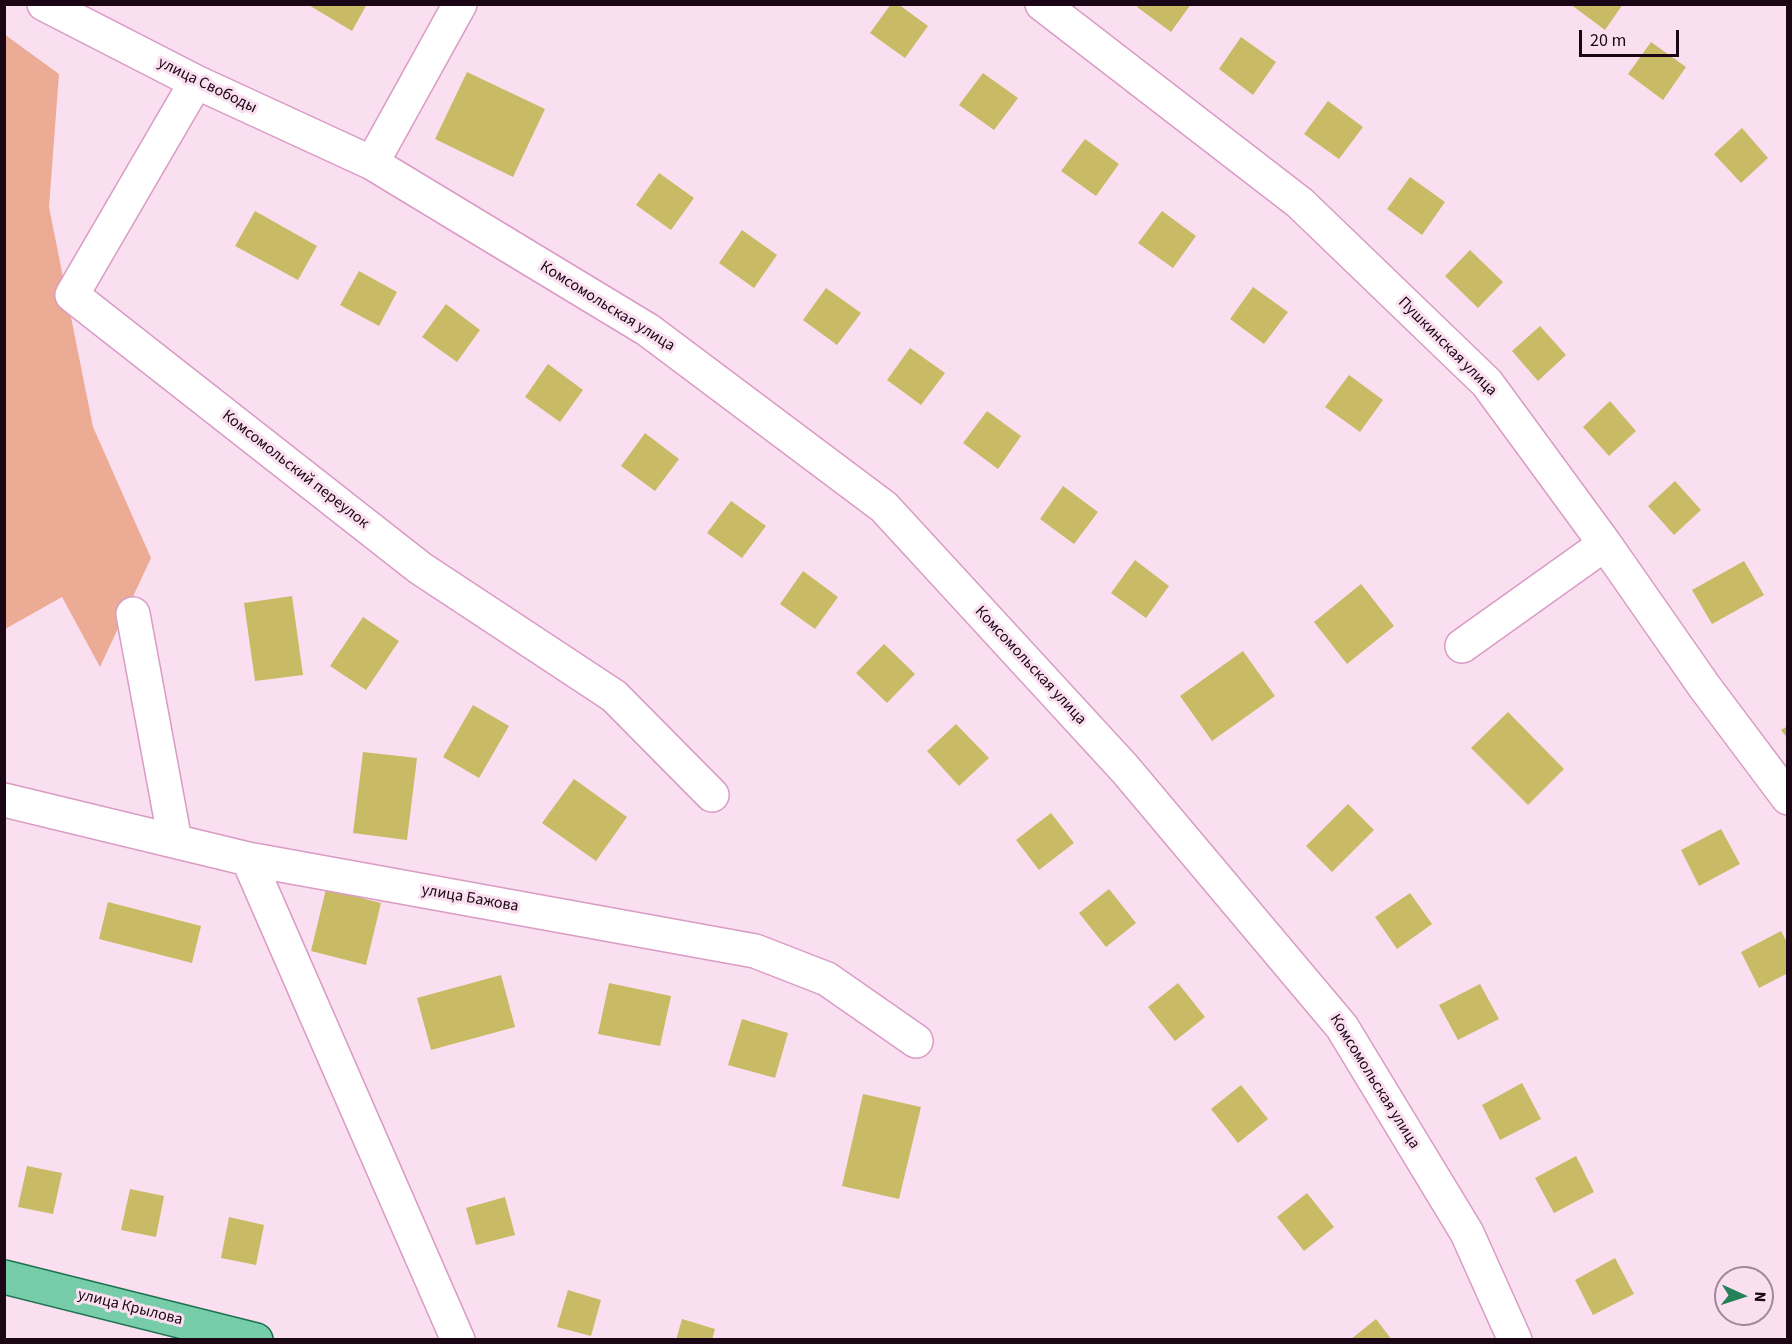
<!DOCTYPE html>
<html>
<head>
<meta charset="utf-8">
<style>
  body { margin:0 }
  #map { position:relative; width:1792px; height:1344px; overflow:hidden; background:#fadff0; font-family:"Source Sans 3",sans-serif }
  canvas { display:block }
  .frame { position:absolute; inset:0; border:6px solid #1b0615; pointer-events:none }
  .north { position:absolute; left:1714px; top:1266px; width:60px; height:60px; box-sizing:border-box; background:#fadff0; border:2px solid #a18898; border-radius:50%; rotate:93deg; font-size:16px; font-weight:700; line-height:24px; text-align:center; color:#1b0615 }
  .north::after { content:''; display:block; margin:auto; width:21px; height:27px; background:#248158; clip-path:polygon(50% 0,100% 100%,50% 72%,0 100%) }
  .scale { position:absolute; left:1579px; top:30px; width:100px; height:27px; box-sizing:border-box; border:3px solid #1b0615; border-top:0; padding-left:8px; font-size:18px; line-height:21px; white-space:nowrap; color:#1b0615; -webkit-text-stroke:4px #fadff0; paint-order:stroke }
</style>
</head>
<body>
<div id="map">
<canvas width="1792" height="1344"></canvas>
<div class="frame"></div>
<div class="north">N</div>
<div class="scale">20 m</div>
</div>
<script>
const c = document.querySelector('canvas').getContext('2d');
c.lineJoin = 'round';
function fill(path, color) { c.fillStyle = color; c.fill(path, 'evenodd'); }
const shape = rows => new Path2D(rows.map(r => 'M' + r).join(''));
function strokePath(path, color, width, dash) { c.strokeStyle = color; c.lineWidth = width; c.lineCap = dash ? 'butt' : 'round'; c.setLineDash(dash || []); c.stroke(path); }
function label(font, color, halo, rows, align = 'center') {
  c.font = font + ' "Source Sans 3",sans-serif'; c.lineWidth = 6; c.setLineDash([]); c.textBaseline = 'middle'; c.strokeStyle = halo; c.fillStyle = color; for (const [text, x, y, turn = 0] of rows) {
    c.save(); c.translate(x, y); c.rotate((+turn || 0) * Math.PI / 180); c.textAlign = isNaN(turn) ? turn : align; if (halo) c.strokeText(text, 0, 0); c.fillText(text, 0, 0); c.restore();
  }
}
fill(shape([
  [4,34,59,74,49,207,93,427,151,558,100,667,62,597,5,629]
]), '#ecab94');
fill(shape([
  [307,4,367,4,352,31],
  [891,4,898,4,928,26,905,58,870,33],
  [1139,4,1191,4,1171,32,1137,7],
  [1570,4,1623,4,1605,30],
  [1241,37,1276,62,1253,95,1219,69],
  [1651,42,1686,67,1663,100,1628,74],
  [467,72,545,109,513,177,435,139],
  [983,73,1018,98,994,130,959,105],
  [1328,101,1363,127,1339,159,1304,134],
  [1742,128,1768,158,1741,183,1714,154],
  [1085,139,1119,164,1096,196,1061,171],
  [659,173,694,198,671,230,636,205],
  [1410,177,1445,202,1422,235,1387,209],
  [255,211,317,246,298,280,235,246],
  [1162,211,1196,236,1173,268,1138,243],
  [742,230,777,255,754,288,719,263],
  [1470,250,1503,282,1478,308,1445,276],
  [359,271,397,292,379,326,340,305],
  [1253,287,1288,312,1264,344,1230,319],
  [826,288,861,313,837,345,803,320],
  [446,304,480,330,457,362,422,337],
  [1540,326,1566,355,1538,381,1512,351],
  [910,348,945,373,921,405,887,380],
  [548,364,583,390,560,422,525,397],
  [1349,375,1383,400,1360,432,1325,407],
  [1610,401,1636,431,1609,456,1583,427],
  [987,411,1021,436,998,469,963,443],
  [645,433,679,459,655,491,621,466],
  [1675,481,1701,510,1674,535,1648,506],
  [1063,486,1098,512,1074,544,1040,519],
  [731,501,766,526,742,558,707,533],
  [1135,560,1169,586,1146,618,1111,593],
  [1744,561,1764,595,1712,624,1692,590],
  [803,571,838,597,815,629,780,604],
  [1361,584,1394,626,1347,664,1314,622],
  [292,596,303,675,255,681,244,603],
  [363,617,399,641,366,690,330,666],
  [884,644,915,674,887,703,856,673],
  [1243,651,1275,696,1212,741,1180,696],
  [473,705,509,726,479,778,443,757],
  [1508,712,1564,769,1528,805,1471,748],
  [956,724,989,758,959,786,927,751],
  [1788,726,1788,739,1781,730],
  [363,752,417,758,407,840,353,833],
  [574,779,627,817,596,861,542,823],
  [1348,804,1374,830,1332,872,1306,846],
  [1051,813,1074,843,1039,870,1016,840],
  [1721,829,1740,864,1699,886,1681,850],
  [326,889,381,903,366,965,311,951],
  [1109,889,1136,923,1106,947,1079,913],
  [1410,893,1432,924,1397,949,1375,917],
  [108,902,201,926,192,963,99,939],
  [1781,931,1788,944,1788,973,1759,988,1741,952],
  [501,975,515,1027,431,1050,417,998],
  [609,983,671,996,660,1046,598,1034],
  [1178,983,1205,1017,1175,1041,1148,1007],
  [1480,984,1499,1019,1458,1040,1439,1005],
  [742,1019,788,1033,775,1078,728,1065],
  [1522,1083,1541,1119,1500,1140,1482,1105],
  [1241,1085,1268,1119,1238,1143,1211,1109],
  [863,1094,921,1107,899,1199,842,1186],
  [1576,1156,1594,1192,1554,1213,1535,1178],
  [27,1166,62,1173,53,1214,18,1207],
  [130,1189,164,1196,156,1237,121,1230],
  [1307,1193,1334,1227,1304,1251,1277,1217],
  [505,1197,515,1235,476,1245,466,1208],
  [229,1217,264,1225,256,1265,221,1258],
  [1615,1258,1634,1294,1593,1315,1575,1280],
  [568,1290,601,1300,591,1336,557,1327],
  [682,1319,715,1329,712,1340,676,1340],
  [1376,1319,1392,1340,1350,1340]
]), '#c9bb66');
const minor = shape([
  [44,4,196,82,372,163,648,330,884,507,1125,769,1342,1027,1467,1233,1515,1340],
  [1042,4,1300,203,1487,383,1605,544,1704,686,1788,798],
  [196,82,72,295,420,568,614,696,712,795],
  [372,163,460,4],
  [133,614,175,841],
  [1462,646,1605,544],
  [4,800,248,859,755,951,827,979,916,1041],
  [248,859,458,1340]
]);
const major = shape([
  [4,1277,256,1340]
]);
strokePath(minor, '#da9bc5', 36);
strokePath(major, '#1c7251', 36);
strokePath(minor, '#fff', 33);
strokePath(major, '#77cdaa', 33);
label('16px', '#1b0615', '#fadff0', [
  ["улица Свободы",207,86,26],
  ["Комсомольская улица",607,307,32],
  ["Пушкинская улица",1447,347,45],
  ["Комсомольский переулок",295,470,38],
  ["Комсомольская улица",1030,666,47],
  ["улица Бажова",470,899,10],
  ["Комсомольская улица",1374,1082,58],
  ["улица Крылова",130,1308,14]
]);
</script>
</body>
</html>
